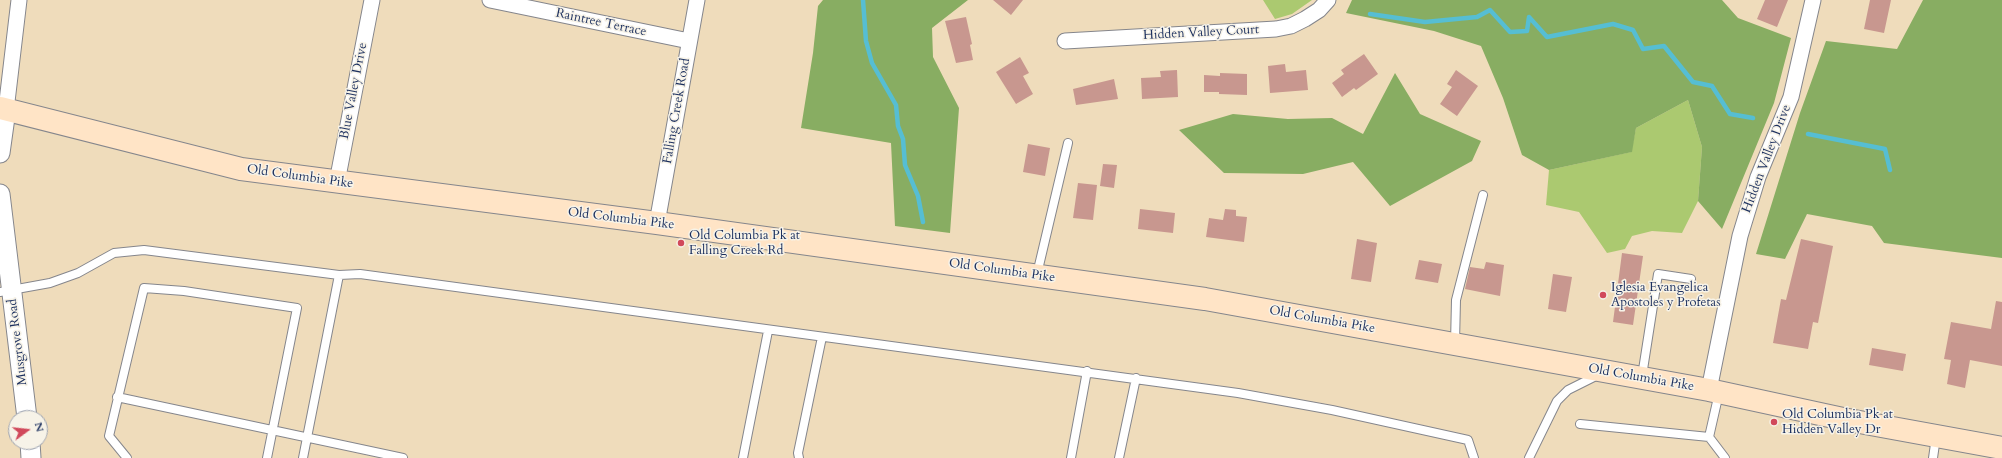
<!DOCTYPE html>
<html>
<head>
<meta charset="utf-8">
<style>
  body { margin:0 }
  #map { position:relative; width:2002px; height:458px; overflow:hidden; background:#efdcbb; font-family:Cardo,serif }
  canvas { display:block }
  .north { position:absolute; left:8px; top:410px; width:40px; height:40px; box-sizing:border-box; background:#f7f3e8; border:1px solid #9fa5b1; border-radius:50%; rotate:75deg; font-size:11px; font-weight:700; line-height:16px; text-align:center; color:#1b2f5e }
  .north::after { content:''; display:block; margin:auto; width:14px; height:18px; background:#d1495b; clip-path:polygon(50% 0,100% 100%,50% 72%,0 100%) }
</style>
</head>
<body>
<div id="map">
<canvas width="2002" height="458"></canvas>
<div class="north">N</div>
</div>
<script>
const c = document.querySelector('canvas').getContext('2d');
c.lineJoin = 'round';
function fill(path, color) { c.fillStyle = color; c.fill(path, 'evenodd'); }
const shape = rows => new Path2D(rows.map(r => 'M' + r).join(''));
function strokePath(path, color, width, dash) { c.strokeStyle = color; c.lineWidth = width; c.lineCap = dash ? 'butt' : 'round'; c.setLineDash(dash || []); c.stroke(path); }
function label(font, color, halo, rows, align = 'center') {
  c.font = font + ' Cardo,serif'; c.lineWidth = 3; c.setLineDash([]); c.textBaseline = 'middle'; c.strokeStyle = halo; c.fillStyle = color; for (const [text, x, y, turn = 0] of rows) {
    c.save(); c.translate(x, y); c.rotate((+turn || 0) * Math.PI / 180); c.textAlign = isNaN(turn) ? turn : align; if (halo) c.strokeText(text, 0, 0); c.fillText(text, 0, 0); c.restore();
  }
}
fill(shape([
  [1263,0,1312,0,1292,14,1275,19],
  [1688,100,1702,147,1698,201,1682,233,1652,231,1632,236,1625,249,1607,253,1579,212,1546,205,1549,170,1631,152,1636,128]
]), '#abc970');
fill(shape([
  [823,0,968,0,932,28,933,57,959,108,950,233,895,226,891,143,801,128,813,53,818,6],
  [1352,0,1722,0,1738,18,1791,38,1774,103,1722,229,1698,201,1702,147,1688,100,1636,128,1632,152,1549,170,1522,155,1503,98,1481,46,1434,31,1346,13],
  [1923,0,2002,0,2002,258,1884,243,1872,226,1807,214,1785,259,1756,254,1800,113,1826,41,1897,49],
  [1395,73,1420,114,1481,141,1472,161,1390,206,1353,162,1303,174,1224,173,1179,130,1233,114,1288,119,1332,118,1363,134]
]), '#88ad62');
strokePath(shape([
  [863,0,866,41,872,63,896,105,898,126,903,139,905,165,918,196,923,222],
  [1370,14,1425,22,1477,17,1490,10,1510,32,1527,31,1529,17,1547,37,1613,24,1633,30,1643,49,1664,46,1693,82,1712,86,1730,114,1753,118],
  [1808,134,1885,149,1890,170]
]), '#56bed3', 4.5);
fill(shape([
  [993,0,1023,0,1011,15],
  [1765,0,1788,0,1777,27,1757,19],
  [1870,0,1891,0,1884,33,1864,29],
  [966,17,972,44,970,45,973,60,956,63,945,21],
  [1364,54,1378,74,1356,90,1354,88,1342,97,1332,83,1344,74,1341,70],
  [1020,57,1029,73,1023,76,1033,94,1016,104,996,72],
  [1285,64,1286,72,1306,70,1308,90,1270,93,1268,66],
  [1177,70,1178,97,1142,99,1141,78,1161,77,1160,71],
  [1456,70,1478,86,1457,116,1440,104,1452,87,1447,84],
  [1220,73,1247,74,1247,95,1219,94,1219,92,1204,92,1204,75,1220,76],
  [1114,79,1118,99,1076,105,1073,89],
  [1028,144,1050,148,1045,176,1023,172],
  [1103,164,1117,165,1114,188,1100,186],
  [1078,183,1097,185,1093,220,1073,218],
  [1140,209,1175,213,1173,233,1138,229],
  [1225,209,1236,210,1236,216,1247,217,1244,242,1206,237,1209,218,1223,220],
  [1357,239,1377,243,1371,282,1351,279],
  [1801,239,1833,246,1818,323,1813,322,1808,349,1773,343,1781,299,1786,300],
  [1622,253,1643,256,1633,325,1613,322],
  [1419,260,1442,264,1438,283,1415,279],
  [1486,262,1504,265,1500,296,1465,289,1470,267,1484,269],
  [1553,274,1572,277,1566,312,1548,309],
  [1996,301,2002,302,2002,366,1970,360,1965,388,1947,384,1951,360,1944,359,1951,322,1991,329],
  [1872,348,1906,354,1903,371,1869,365]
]), '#c8978f');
const service = shape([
  [1037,274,1068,143],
  [0,292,50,283,78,273,114,253,144,250,339,275,360,274,1238,393,1332,410,1468,440,1474,458],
  [1455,343,1456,300,1483,195],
  [1642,376,1658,274,1691,279],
  [117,397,403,458],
  [1580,424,1709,437,1719,393],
  [1709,437,1725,458],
  [127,458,109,436,144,288,184,291,297,308,267,458],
  [303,458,339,275],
  [743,458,768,331],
  [799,458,798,453,822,337],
  [1071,458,1087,371],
  [1119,458,1136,378],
  [1529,458,1557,401,1568,390,1596,376],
  [1933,458,1936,437]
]);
const minor = shape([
  [490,0,689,41],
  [1065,41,1276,29,1291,26,1305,19,1319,10,1328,0],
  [6,110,19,0],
  [337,182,372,0],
  [657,223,697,0],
  [1709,390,1740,236,1758,177,1791,97,1813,0]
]);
const tertiary = shape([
  [0,153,6,110],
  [0,194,27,418],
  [30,442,31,458]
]);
const secondary = shape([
  [0,108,241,169,657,223,1205,299,1709,390,1843,419,2002,448]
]);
strokePath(service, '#85868c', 10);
strokePath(minor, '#85868c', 17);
strokePath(tertiary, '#85868c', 21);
strokePath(secondary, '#85868c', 24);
strokePath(service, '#fff', 8);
strokePath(minor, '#fff', 15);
strokePath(tertiary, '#fff', 19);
strokePath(secondary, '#ffe4c6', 22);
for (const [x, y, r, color] of [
  [681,243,4,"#d1495b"],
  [1603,295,4,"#d1495b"],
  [1774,422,4,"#d1495b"]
]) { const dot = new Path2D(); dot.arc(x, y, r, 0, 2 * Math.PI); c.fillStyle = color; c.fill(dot); strokePath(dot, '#f7f3e8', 1.5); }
label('13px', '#1b2f5e', '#f7f3e8', [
  ["Raintree Terrace",601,23,12],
  ["Hidden Valley Court",1201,33,-3],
  ["Blue Valley Drive",354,91,-79],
  ["Falling Creek Road",677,111,-80],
  ["Hidden Valley Drive",1767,159,-69],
  ["Old Columbia Pike",300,177,8],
  ["Old Columbia Pike",621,219,7],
  ["Old Columbia Pike",1002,271,8],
  ["Old Columbia Pike",1322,320,10],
  ["Musgrove Road",18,342,-97],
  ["Old Columbia Pike",1641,378,10]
]);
label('13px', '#1b2f5e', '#f7f3e8', [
  ["Old Columbia Pk at",689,236],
  ["Falling Creek Rd",689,251],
  ["Iglesia Evangelica",1611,288],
  ["Apostoles y Profetas",1611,303],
  ["Old Columbia Pk at",1782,415],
  ["Hidden Valley Dr",1782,430]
], 'left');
</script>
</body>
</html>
